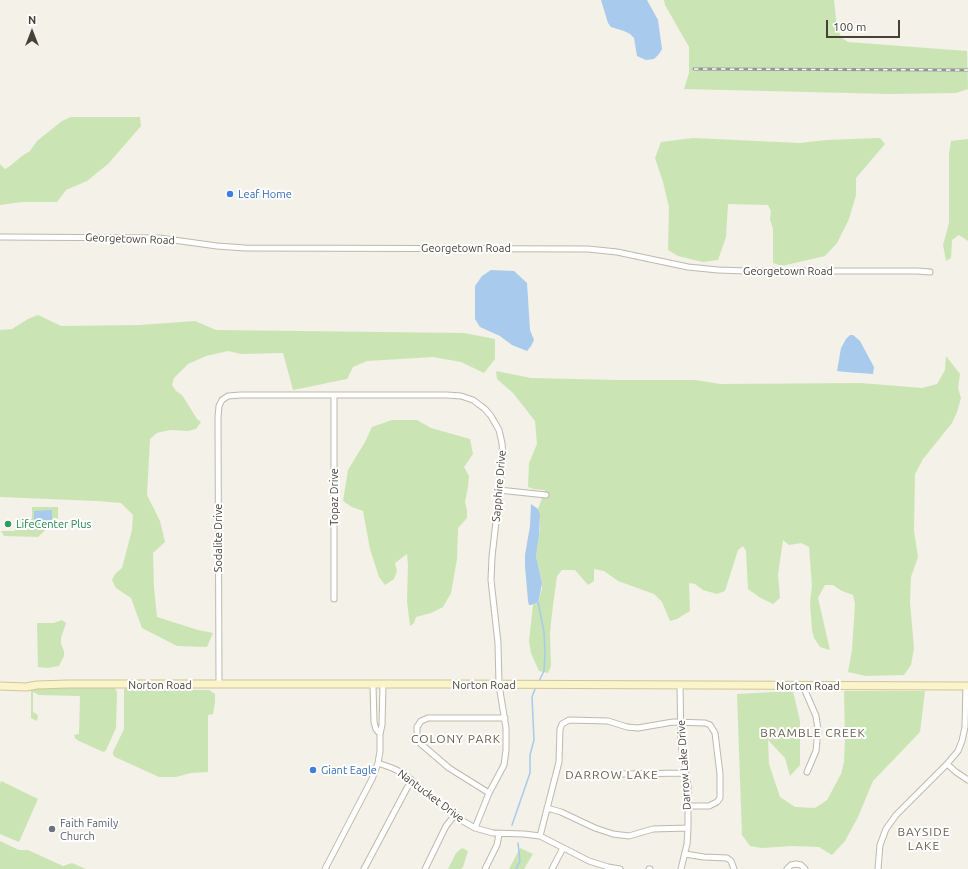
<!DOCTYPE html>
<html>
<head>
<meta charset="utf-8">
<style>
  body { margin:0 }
  #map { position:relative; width:968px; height:869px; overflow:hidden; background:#f3f1e8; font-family:Ubuntu,sans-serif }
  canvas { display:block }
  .north { position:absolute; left:12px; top:12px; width:40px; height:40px; -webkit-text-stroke:3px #fff; paint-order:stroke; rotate:0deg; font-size:11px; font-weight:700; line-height:16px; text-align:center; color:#464137 }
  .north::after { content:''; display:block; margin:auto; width:14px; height:18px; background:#464137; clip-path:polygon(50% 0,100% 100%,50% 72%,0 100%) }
  .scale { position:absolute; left:826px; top:20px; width:74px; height:18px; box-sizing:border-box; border:2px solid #464137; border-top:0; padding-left:5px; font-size:12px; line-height:14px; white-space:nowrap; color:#464137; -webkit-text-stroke:3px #fff; paint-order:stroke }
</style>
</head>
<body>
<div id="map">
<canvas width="968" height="869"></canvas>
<div class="north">N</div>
<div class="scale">100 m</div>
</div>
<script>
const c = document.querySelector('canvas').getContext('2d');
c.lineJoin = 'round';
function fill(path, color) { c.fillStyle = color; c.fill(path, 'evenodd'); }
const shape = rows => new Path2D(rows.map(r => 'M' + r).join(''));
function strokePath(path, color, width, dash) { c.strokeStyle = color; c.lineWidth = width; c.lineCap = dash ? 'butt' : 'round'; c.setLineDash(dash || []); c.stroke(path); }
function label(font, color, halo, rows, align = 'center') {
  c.font = font + ' Ubuntu,sans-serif'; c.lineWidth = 4; c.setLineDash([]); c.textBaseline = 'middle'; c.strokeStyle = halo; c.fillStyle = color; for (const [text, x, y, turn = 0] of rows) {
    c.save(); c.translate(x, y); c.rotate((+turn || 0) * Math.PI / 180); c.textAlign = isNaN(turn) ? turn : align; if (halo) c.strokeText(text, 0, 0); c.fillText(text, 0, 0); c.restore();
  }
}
fill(shape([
  [664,0,834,0,837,29,842,38,848,42,967,51,968,89,956,93,890,94,684,89,689,73,689,47,665,5],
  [71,117,140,117,141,126,108,164,87,181,66,190,57,202,22,202,0,205,0,164,5,169,10,166,22,156,30,151,37,141,62,121],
  [693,138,800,143,826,140,880,138,885,144,856,178,856,195,849,219,837,243,825,256,782,266,773,263,773,229,770,219,771,211,768,205,728,204,726,237,718,260,703,262,678,256,668,250,669,207,663,182,655,158,661,142],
  [968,139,968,241,959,235,952,240,951,258,946,261,943,245,949,223,949,154,951,141],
  [38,315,61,326,140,325,195,321,216,330,464,333,495,339,495,359,484,373,461,362,433,357,367,361,353,367,347,379,293,390,283,353,241,354,228,351,206,356,188,364,174,378,172,385,176,391,182,395,197,419,201,422,196,429,188,431,170,430,157,433,150,439,147,495,160,521,165,542,153,553,154,588,157,617,198,630,213,633,207,647,177,646,142,628,131,598,116,588,112,580,115,574,122,568,132,530,133,515,121,503,97,501,0,497,0,330,12,329,28,319],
  [946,356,960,374,958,388,961,398,957,412,952,423,923,459,915,474,914,531,918,557,911,577,910,603,914,648,911,665,904,675,866,676,848,672,852,650,855,604,853,595,842,591,833,585,825,585,818,598,830,650,820,647,814,638,812,630,810,602,812,586,809,547,801,543,789,545,783,540,778,575,780,598,773,604,759,597,748,589,746,551,743,546,738,550,725,591,717,594,703,590,695,584,689,583,690,611,677,619,670,621,662,602,654,594,618,581,604,571,594,569,594,581,588,585,575,570,562,570,557,576,552,613,550,634,551,666,548,673,539,671,531,653,529,641,533,605,537,603,539,599,542,589,542,582,536,556,540,529,540,520,538,509,545,490,533,489,528,487,529,463,537,444,535,421,513,393,497,379,496,371,531,378,617,380,695,380,720,384,861,383,922,388,937,384,945,370],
  [392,420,417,420,431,428,470,439,473,454,464,467,469,476,468,487,465,502,467,511,467,518,458,528,457,559,451,593,443,607,431,613,416,617,414,623,410,626,407,601,408,565,407,554,395,563,397,571,394,579,385,585,379,577,370,549,363,511,352,507,343,501,348,470,365,442,372,427],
  [32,507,58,507,58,518,38,537,4,536,1,531,15,531,15,519,32,519],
  [62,620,66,623,61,638,61,644,64,651,64,656,59,666,47,668,38,667,37,623,54,623],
  [47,686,113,687,115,688,117,692,116,728,106,750,104,752,101,751,77,740,75,738,74,735,79,734,80,696,39,695,33,692,33,712,38,715,37,721,31,718,31,691,33,689],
  [131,686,174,688,185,690,209,690,215,694,215,702,213,714,208,715,208,772,191,773,176,777,159,777,115,757,113,755,113,752,124,729,124,690,126,687],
  [793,691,800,721,800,765,790,776,785,758,768,740,769,764,780,797,795,807,815,808,827,800,841,774,844,762,845,739,844,691,925,691,920,732,873,781,858,817,845,841,832,855,819,847,792,846,762,848,750,846,742,835,737,694],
  [1,781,38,799,19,842,0,834,0,784],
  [0,841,19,850,28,850,63,866,72,863,86,869,0,869],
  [462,848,468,851,463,867,461,869,448,869,456,853],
  [520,848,533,854,524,869,509,869]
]), '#cae5b3');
fill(shape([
  [601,0,647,0,658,20,662,49,659,54,654,59,646,60,637,56,634,38,630,34,624,31,611,27,608,23],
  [491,270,514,271,527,283,530,330,534,340,531,346,527,351,512,345,500,336,480,327,475,319,475,286,482,276],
  [850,335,853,335,860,341,874,367,873,374,846,372,837,371,841,348,846,339],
  [531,504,538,509,540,515,539,536,536,556,542,583,539,599,537,603,531,605,529,605,528,601,525,566,525,555,530,526],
  [52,510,52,520,34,520,34,511],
  [31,521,43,521,45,524,44,527,41,529,35,530]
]), '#a8caec');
strokePath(shape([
  [538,602,544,632,545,653,544,671,539,681],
  [512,825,530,773,530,755,534,740,532,697,535,689],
  [516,869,520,861,518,843]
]), '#a8caec', 1.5);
const street = shape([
  [0,237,159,238,217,246,245,248,588,249,617,252,688,267,718,270,747,271,917,271,930,272],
  [334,395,334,599],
  [499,490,546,495],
  [219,684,218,417,219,406,222,400,228,396,241,395,447,395,461,396,473,400,485,409,491,416,499,430,502,443,503,459,492,557,491,580,498,643,499,685,506,728,506,750,504,765,489,793,475,828],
  [373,685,374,722,376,729,380,734],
  [680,685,681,744,688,786,688,828,687,844,681,869],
  [803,686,816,716,818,730,816,751,807,772],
  [378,763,392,768,403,773,454,816,475,828,493,833,524,834,540,836,589,861,608,867,620,869],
  [947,764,956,772,968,780],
  [623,774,686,773],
  [489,793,449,768,421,744,417,739,417,727,421,721,428,718,505,718],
  [547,808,561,812,595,828,613,834,629,836,653,829,688,828],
  [540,836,559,762,560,729,562,724,569,720,608,721,627,727,638,728,673,722,705,723,710,725,715,733,720,774,720,798,717,802,709,806,688,806],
  [685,854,704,857,727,858,731,861,734,869],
  [325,869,372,779,378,763,380,751,380,734,382,725,383,685],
  [364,869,407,788,412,781],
  [425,869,446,826,454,816],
  [485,869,497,845,499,834],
  [552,869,563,848],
  [649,869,650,869],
  [787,869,791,865,796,864,801,865,805,869],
  [878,869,880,845,886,829,896,815,947,764,958,751,962,741,965,727,966,686]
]);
const secondary = shape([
  [0,686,26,687,37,685,68,684,445,684,968,686]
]);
strokePath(street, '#beb9ab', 7);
strokePath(secondary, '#d0c69a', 9);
strokePath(street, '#fff', 5);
strokePath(secondary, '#fbf3ca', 7);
const rail = shape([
  [694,69,968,70]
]);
strokePath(rail, '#969696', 3);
strokePath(rail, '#fff', 1.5, [4.5]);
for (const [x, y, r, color] of [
  [230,194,4,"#3f7fe0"],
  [8,524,4,"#2e9e5b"],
  [313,770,4,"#3f7fe0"],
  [52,829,4,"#6b7280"]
]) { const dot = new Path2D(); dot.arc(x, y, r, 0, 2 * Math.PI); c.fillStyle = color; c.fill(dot); strokePath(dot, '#fff', 1.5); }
label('11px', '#366cbe', '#fff', [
  ["Leaf Home",238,194],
  ["Giant Eagle",321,770]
], 'left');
label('11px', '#464137', '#fff', [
  ["Georgetown Road",130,239,2],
  ["Georgetown Road",466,248],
  ["Georgetown Road",788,271],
  ["Sapphire Drive",499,486,-85],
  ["Topaz Drive",334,497,-90],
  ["Sodalite Drive",218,538,-90],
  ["Norton Road",160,685],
  ["Norton Road",484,685],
  ["Norton Road",808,686],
  ["Darrow Lake Drive",684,765,-94],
  ["Nantucket Drive",431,796,37]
]);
label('11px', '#27864d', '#fff', [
  ["LifeCenter Plus",16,524]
], 'left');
label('11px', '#5b616d', '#fff', [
  ["Faith Family",60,823],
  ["Church",60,836]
], 'left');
c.letterSpacing = '1px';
label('12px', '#68604f', '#fff', [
  ["BRAMBLE CREEK",813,733],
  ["COLONY PARK",456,739],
  ["DARROW LAKE",612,775],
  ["BAYSIDE",924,832],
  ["LAKE",924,846]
]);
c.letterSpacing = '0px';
</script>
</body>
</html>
